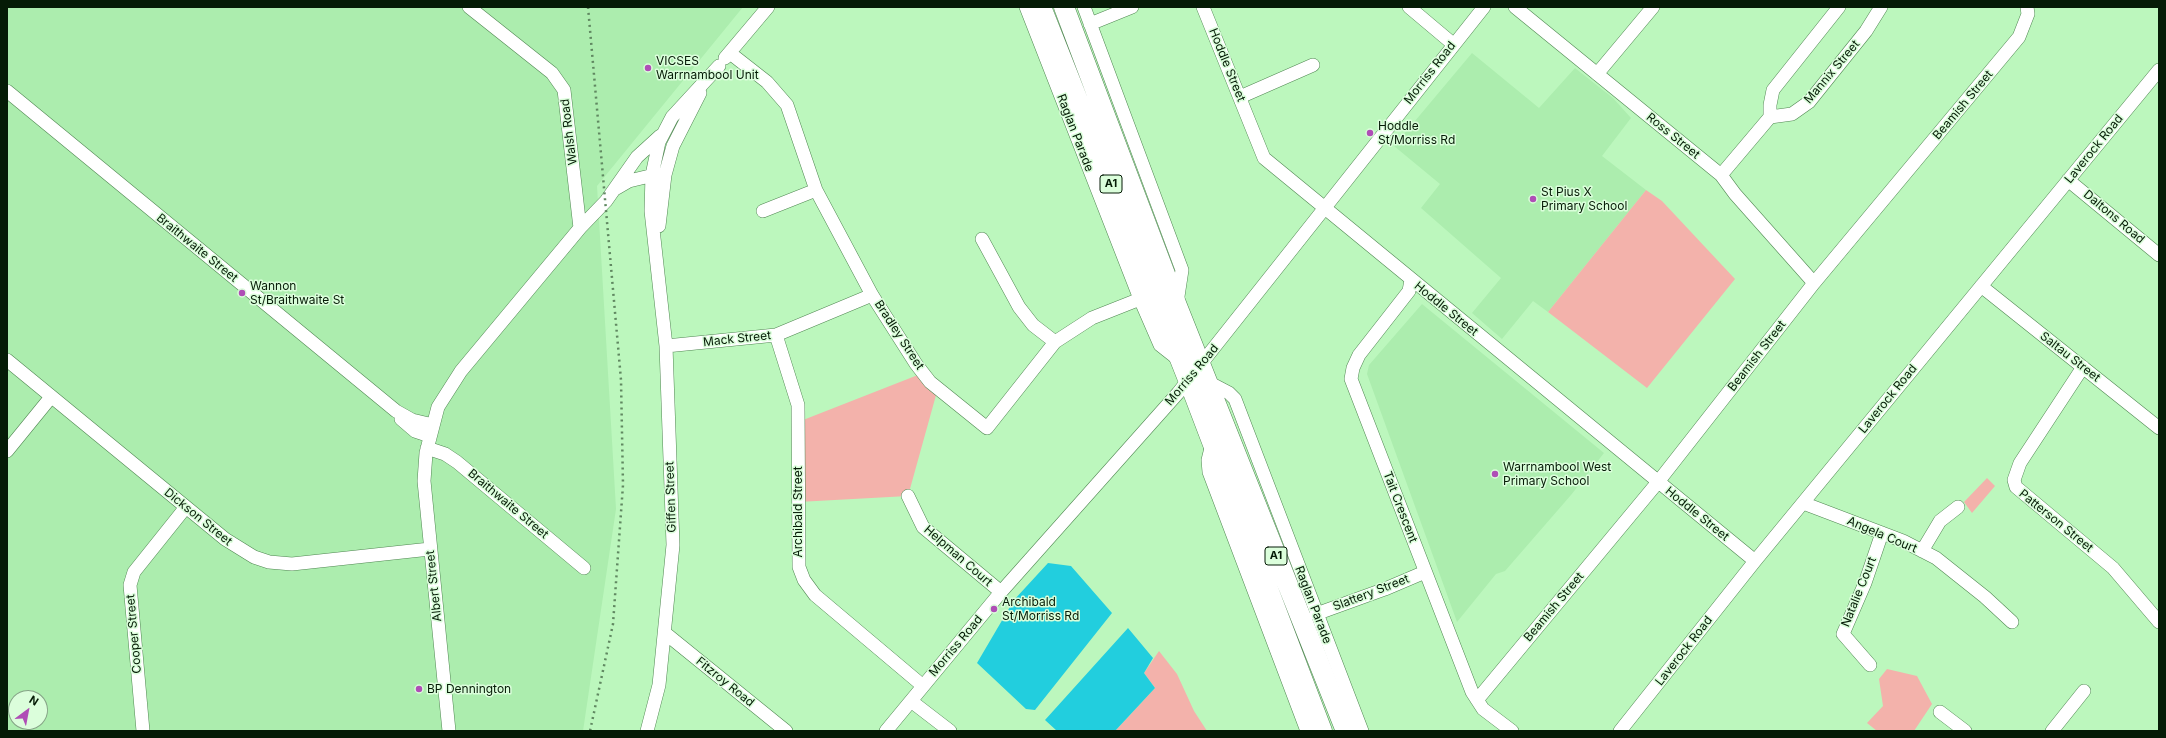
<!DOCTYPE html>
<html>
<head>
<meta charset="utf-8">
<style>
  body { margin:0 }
  #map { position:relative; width:2166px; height:738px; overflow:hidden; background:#bcf7bd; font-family:Inter,sans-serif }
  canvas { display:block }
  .frame { position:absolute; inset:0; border:8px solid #051b06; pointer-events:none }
  .north { position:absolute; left:8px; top:690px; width:40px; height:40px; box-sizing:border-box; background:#dbfedb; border:1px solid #85a386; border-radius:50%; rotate:32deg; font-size:11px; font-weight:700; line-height:16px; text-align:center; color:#051b06 }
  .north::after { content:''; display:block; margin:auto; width:14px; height:18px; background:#af4eb6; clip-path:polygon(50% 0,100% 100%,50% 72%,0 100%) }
</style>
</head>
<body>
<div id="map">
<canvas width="2166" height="738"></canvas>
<div class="frame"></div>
<div class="north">N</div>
</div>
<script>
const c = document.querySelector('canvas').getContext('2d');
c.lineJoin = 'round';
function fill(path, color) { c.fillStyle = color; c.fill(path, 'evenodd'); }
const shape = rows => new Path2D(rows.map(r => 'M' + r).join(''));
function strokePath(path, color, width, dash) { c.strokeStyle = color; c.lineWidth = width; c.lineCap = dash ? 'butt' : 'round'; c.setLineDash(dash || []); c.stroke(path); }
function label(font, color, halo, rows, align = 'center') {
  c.font = font + ' Inter,sans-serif'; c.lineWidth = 3; c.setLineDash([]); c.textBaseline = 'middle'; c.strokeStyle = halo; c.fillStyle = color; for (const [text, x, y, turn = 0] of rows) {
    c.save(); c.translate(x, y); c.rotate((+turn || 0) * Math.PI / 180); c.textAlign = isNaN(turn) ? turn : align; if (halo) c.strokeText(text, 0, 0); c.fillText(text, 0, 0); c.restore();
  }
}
fill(shape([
  [7,7,743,7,597,186,616,509,583,731,7,731],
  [16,698,40,698,40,722,16,722],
  [1472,53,1539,108,1575,68,1613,98,1631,118,1602,156,1646,190,1548,312,1533,301,1502,339,1472,313,1501,278,1421,208,1440,184,1394,146],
  [1422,304,1604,453,1571,495,1505,571,1496,574,1457,622,1367,374,1369,365]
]), '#acedae');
fill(shape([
  [1646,190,1662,201,1735,279,1647,388,1548,312],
  [923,373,938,388,908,496,798,502,798,422],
  [1987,478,1995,486,1972,513,1964,502],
  [1159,651,1177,674,1194,711,1207,731,1115,731,1155,688,1144,673],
  [1887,669,1917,676,1932,704,1914,731,1877,731,1867,723,1883,706,1879,679]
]), '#f3b2ab');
fill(shape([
  [1048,563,1071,566,1112,613,1035,710,1026,709,977,663,1014,600],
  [1128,628,1153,658,1144,673,1155,688,1115,731,1057,731,1045,720]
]), '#22cede');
const minor = shape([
  [469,7,552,73,564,90,580,228],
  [1026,7,1140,299,1160,345,1179,360],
  [1084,7,1182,270,1177,303],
  [1203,7,1264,158,1755,561],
  [1409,7,1453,44],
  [1515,7,1721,175,1735,194,1814,283],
  [1090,24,1132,7],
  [730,53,767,82,787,105,816,190,872,295,916,364,930,382,987,428,1055,342,1092,318,1140,299],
  [725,58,768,7],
  [1597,74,1653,7],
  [7,91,396,411,412,420,433,425],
  [1240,97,1313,65],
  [1770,117,1770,105,1773,90,1839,7],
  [1721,175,1770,117,1792,114,1809,102,1866,31,1881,7],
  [2068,180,2159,255],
  [617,188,629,181,658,174],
  [763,211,816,190],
  [659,226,665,175,673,146,700,93],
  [982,239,1019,307,1033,325,1055,342],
  [1411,280,1409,291,1359,355,1353,368,1351,379,1472,692,1483,709,1512,731],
  [1981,286,2159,428],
  [776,335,798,405,799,567,804,580,815,595,923,686],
  [666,346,776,335,872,295],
  [7,360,225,539,254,557,269,562,292,564,430,549],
  [2083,367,2020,463,2014,480,2016,487,2113,568,2159,622],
  [1206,381,1229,393,1235,399,1362,731],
  [401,419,415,431,430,436],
  [1212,444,1208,460,1209,472,1307,731],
  [427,448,445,454,457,462,584,568],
  [7,451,51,397],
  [908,496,923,527,1001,592],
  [1803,503,1903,541,1936,558,1985,597,2012,622],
  [1922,551,1940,521,1958,507],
  [1316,614,1385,589,1425,572],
  [665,633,786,731],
  [1870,665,1843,634,1865,583,1882,533],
  [1477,700,1658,482,1814,283,2019,37,2028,14,2027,7],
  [911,701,950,731],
  [1940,712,1965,731],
  [143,731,130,585,134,572,186,507],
  [449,731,424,481,426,453,438,407,461,371,580,228,606,201,637,157,660,136],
  [647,731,659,685,673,545,666,346,651,211,652,175,659,142,672,117,719,66],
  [886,731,1001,592,1178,393,1484,7],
  [1620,731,1755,561,2159,70],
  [2052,731,2084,691]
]);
const highway = shape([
  [1041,7,1195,397,1322,731],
  [1064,7,1177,306,1346,731]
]);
strokePath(minor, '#508752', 14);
strokePath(highway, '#508752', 21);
strokePath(minor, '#fff', 13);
strokePath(highway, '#fff', 20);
strokePath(shape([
  [588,7,621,380,623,485,613,624,590,731]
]), '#608861', 2.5, [2, 4]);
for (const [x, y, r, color] of [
  [648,68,4,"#af4eb6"],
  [1370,133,4,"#af4eb6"],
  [1533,199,4,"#af4eb6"],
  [242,293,4,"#af4eb6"],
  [1495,474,4,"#af4eb6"],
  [994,609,4,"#af4eb6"],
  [419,689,4,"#af4eb6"]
]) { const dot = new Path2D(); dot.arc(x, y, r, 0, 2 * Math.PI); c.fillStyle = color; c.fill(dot); strokePath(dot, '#dbfedb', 1.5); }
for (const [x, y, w] of [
  [1111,184,22],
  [1276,556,22]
]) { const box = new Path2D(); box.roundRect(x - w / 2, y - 9, w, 18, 3); c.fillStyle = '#dbfedb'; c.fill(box); strokePath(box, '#051b06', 1); }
label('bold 11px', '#051b06', null, [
  ["A1",1111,184],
  ["A1",1276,556]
]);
label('12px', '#051b06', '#dbfedb', [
  ["VICSES",656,61],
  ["Warrnambool Unit",656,75],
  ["Hoddle",1378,126],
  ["St/Morriss Rd",1378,140],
  ["St Pius X",1541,192],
  ["Primary School",1541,206],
  ["Wannon",250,286],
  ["St/Braithwaite St",250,300],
  ["Warrnambool West",1503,467],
  ["Primary School",1503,481],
  ["Archibald",1002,602],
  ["St/Morriss Rd",1002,616],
  ["BP Dennington",427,689]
], 'left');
label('12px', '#051b06', '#dbfedb', [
  ["Hoddle Street",1227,65,68],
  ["Mannix Street",1832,72,-50],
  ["Morriss Road",1430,73,-52],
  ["Beamish Street",1963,105,-50],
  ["Walsh Road",569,132,-97],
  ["Raglan Parade",1075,133,69],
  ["Ross Street",1673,136,39],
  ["Laverock Road",2094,149,-51],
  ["Daltons Road",2114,217,40],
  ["Braithwaite Street",197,248,39],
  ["Hoddle Street",1446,309,39],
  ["Bradley Street",899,335,57],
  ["Mack Street",737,339,-6],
  ["Beamish Street",1757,356,-52],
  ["Saltau Street",2070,357,38],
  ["Morriss Road",1192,375,-50],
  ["Laverock Road",1888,399,-51],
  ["Giffen Street",671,497,-92],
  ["Braithwaite Street",508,504,40],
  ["Tait Crescent",1400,507,69],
  ["Archibald Street",798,512,-90],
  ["Hoddle Street",1697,514,39],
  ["Dickson Street",198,517,39],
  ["Patterson Street",2056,521,39],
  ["Angela Court",1882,535,23],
  ["Helpman Court",958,556,41],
  ["Albert Street",434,586,-96],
  ["Natalie Court",1859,592,-68],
  ["Slattery Street",1371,593,-21],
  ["Raglan Parade",1313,605,69],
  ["Beamish Street",1554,607,-50],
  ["Cooper Street",134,634,-95],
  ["Morriss Road",956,646,-50],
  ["Laverock Road",1684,651,-52],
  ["Fitzroy Road",725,682,39]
]);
</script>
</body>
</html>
